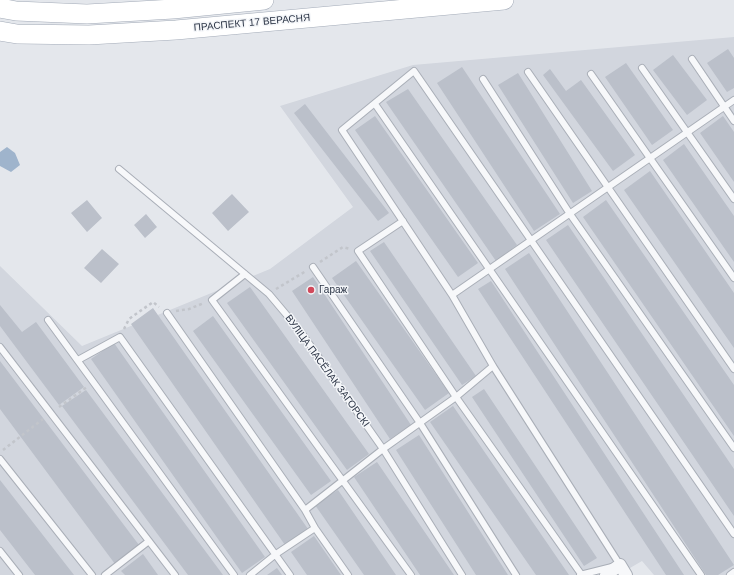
<!DOCTYPE html>
<html>
<head>
<meta charset="utf-8">
<style>
  body { margin:0 }
  canvas { display:block; background:#e4e7ec }
</style>
</head>
<body>
<canvas width="734" height="575"></canvas>
<script>
const c = document.querySelector('canvas').getContext('2d');
c.lineJoin = 'round';
function fill(path, color) { c.fillStyle = color; c.fill(path, 'evenodd'); }
const shape = rows => new Path2D(rows.map(r => 'M' + r).join(''));
function strokePath(path, color, width, dash) { c.strokeStyle = color; c.lineWidth = width; c.lineCap = dash ? 'butt' : 'round'; c.setLineDash(dash || []); c.stroke(path); }
function label(font, color, halo, rows, align = 'center') {
  c.font = font + ' Arial,sans-serif'; c.lineWidth = 3; c.setLineDash([]); c.textBaseline = 'middle'; c.strokeStyle = halo; c.fillStyle = color; for (const [text, x, y, turn = 0] of rows) {
    c.save(); c.translate(x, y); c.rotate((+turn || 0) * Math.PI / 180); c.textAlign = isNaN(turn) ? turn : align; if (halo) c.strokeText(text, 0, 0); c.fillText(text, 0, 0); c.restore();
  }
}
fill(shape([
  [734,37,734,575,654,575,642,561,618,575,0,575,0,266,82,346,270,269,353,207,280,106,413,65]
]), '#d2d6de');
fill(shape([
  [7,147,15,153,20,165,11,172,0,166,0,152]
]), '#9fb4cc');
fill(shape([
  [728,49,734,58,734,88,727,92,707,63],
  [673,55,707,100,687,115,653,70],
  [626,63,673,130,652,145,605,77],
  [462,67,560,214,534,231,437,83],
  [550,69,566,91,581,80,635,155,613,171,543,75],
  [518,73,592,191,573,203,498,85],
  [408,89,517,245,496,261,386,102],
  [305,104,389,213,378,221,294,113],
  [375,116,478,263,458,277,355,130],
  [723,116,734,132,734,182,700,133],
  [684,144,734,216,734,262,663,160],
  [650,171,734,293,734,348,624,190],
  [232,194,249,212,228,231,212,213],
  [87,200,102,218,87,232,71,213],
  [606,200,734,385,734,436,583,217],
  [146,214,157,227,145,238,134,225],
  [568,225,734,469,734,516,546,240],
  [384,242,476,376,462,385,370,251],
  [102,249,119,264,101,283,84,268],
  [529,253,734,565,718,575,706,575,505,269],
  [356,261,449,393,425,410,332,278],
  [313,277,411,425,390,439,292,291],
  [491,281,684,575,666,575,478,289],
  [250,287,369,454,347,470,227,303],
  [0,305,22,332,36,322,84,387,59,405,0,326],
  [153,308,308,529,285,545,131,324],
  [213,316,331,481,311,495,193,331],
  [114,343,265,557,242,573,91,359],
  [0,361,139,545,115,564,0,409],
  [484,389,597,558,584,566,472,397],
  [86,390,223,575,188,575,62,406],
  [453,406,569,575,536,575,430,422],
  [419,435,508,575,476,575,396,450],
  [377,462,454,575,420,575,354,477],
  [0,480,74,575,35,575,0,530],
  [338,490,396,575,364,575,315,505],
  [314,536,341,575,307,575,291,552],
  [143,554,158,575,125,575,121,571],
  [277,568,282,575,267,575]
]), '#bbc0ca');
const lane = shape([
  [692,59,734,121],
  [642,68,734,199],
  [528,72,734,369],
  [591,74,734,278],
  [483,79,570,214,734,448],
  [375,104,701,575],
  [119,169,269,294,301,332,383,449,462,575],
  [403,221,358,251,456,397,581,574],
  [313,267,420,423,516,575],
  [245,274,212,300,411,575],
  [452,295,734,100],
  [167,313,305,510,315,528,348,575],
  [48,320,234,575],
  [0,347,175,575],
  [78,360,120,337,290,575],
  [0,459,92,575],
  [305,510,383,449,456,397,493,366],
  [0,551,19,575],
  [105,575,149,541],
  [250,575,276,554,315,528],
  [580,575,620,565,493,366,452,295,342,130,414,71,734,534],
  [730,575,734,572]
]);
const street = shape([
  [606,575,620,565,626,575]
]);
const primary = shape([
  [0,8,16,11,87,14,173,9,264,0],
  [0,31,17,34,89,35,176,30,504,0]
]);
strokePath(lane, '#a9aeb7', 8);
strokePath(street, '#a9aeb7', 14);
strokePath(primary, '#a3abb8', 20);
strokePath(shape([
  [320,262,343,247,350,249],
  [276,289,306,271],
  [176,311,189,309,204,303],
  [124,329,129,319,153,302,159,307],
  [59,407,87,387],
  [3,450,43,419]
]), '#c2c5cb', 2.5, [3, 3]);
strokePath(lane, '#f7f8fa', 6);
strokePath(street, '#f7f8fa', 12);
strokePath(primary, '#fff', 19);
for (const [x, y, r, color] of [
  [311,290,4,"#d1495b"]
]) { const dot = new Path2D(); dot.arc(x, y, r, 0, 2 * Math.PI); c.fillStyle = color; c.fill(dot); strokePath(dot, '#f4f6f9', 1.5); }
label('10px', '#2b3445', '#f4f6f9', [
  ["ПРАСПЕКТ 17 ВЕРАСНЯ",252,23,-5],
  ["ВУЛІЦА ПАСЁЛАК ЗАГОРСКІ",327,371,54]
]);
label('10px', '#2b3445', '#f4f6f9', [
  ["Гараж",319,290]
], 'left');
</script>
</body>
</html>
